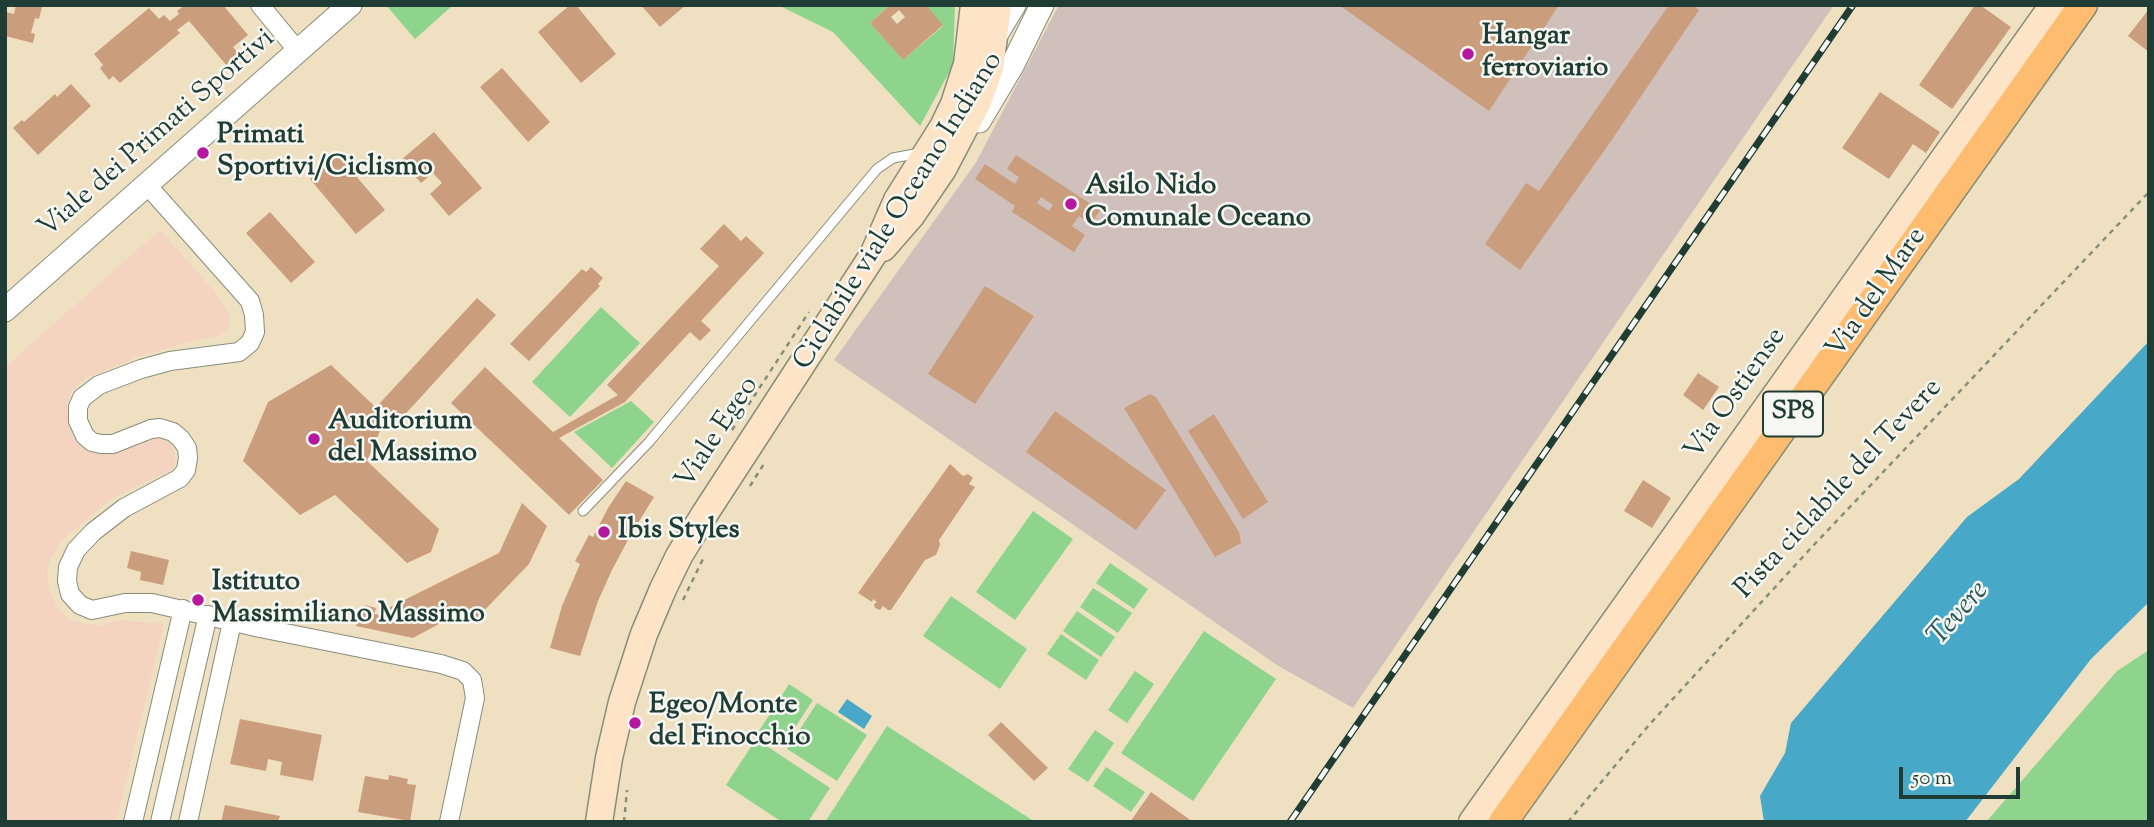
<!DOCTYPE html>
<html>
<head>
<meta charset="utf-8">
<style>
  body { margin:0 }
  #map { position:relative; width:2154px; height:827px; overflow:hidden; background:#eee0c1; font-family:"Sorts Mill Goudy",serif }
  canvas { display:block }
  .frame { position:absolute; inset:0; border:7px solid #1f3d34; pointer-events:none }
  .scale { position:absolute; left:1899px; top:767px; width:121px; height:32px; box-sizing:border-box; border:4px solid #1f3d34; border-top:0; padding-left:9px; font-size:21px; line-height:24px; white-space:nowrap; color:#1f3d34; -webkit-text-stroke:5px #f6f6f2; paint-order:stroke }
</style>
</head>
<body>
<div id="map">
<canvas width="2154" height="827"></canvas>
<div class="frame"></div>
<div class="scale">50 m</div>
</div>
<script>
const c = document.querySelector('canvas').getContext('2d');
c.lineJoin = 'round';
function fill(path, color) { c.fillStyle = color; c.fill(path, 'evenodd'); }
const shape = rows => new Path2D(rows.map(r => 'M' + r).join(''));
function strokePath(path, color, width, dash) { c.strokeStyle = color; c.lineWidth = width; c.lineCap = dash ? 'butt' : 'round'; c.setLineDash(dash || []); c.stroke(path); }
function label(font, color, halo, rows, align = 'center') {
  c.font = font + ' "Sorts Mill Goudy",serif'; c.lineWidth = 5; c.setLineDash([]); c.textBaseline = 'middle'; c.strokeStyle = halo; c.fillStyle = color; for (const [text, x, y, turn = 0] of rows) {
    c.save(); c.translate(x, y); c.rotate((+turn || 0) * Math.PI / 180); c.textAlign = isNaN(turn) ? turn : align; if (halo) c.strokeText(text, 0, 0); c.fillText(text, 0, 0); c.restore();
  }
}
fill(shape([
  [160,230,213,290,228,312,230,324,227,331,219,336,189,342,137,357,85,378,72,391,67,404,69,423,73,436,85,447,103,453,119,451,152,439,163,439,172,444,175,453,175,464,172,469,161,475,112,498,60,542,47,567,49,588,57,608,70,620,98,626,122,620,164,624,116,822,5,822,5,367]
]), '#f4d3c1');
fill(shape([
  [1059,5,1834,5,1353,708,1277,665,834,360,975,164]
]), '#d0c0bc');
fill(shape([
  [386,5,453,5,415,39],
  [778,5,890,5,870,23,903,60,943,26,926,5,955,5,953,65,920,126,833,32],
  [601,307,640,343,570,417,532,382],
  [631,401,654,422,612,468,574,432],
  [1033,511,1073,539,1015,620,976,592],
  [1110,563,1148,589,1134,609,1096,583],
  [1093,588,1132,613,1118,633,1080,607],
  [951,596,1027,649,1000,689,923,636],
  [1077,611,1115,637,1101,657,1063,631],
  [1204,631,1276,679,1193,801,1121,753],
  [1061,634,1099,660,1086,680,1047,654],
  [2149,650,2149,822,1986,822,2117,671],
  [1135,671,1154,684,1127,723,1108,710],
  [789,684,813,700,783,746,759,731],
  [817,703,867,735,837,781,787,749],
  [887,726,1035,822,825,822],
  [1095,730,1114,743,1088,782,1068,769],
  [756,739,830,788,808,822,782,822,726,785],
  [1106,767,1145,792,1131,812,1093,786]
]), '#8fd48d');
fill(shape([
  [2149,341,2149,602,2091,659,1965,822,1764,822,1760,796,1785,753,1791,723,1967,517,2019,479],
  [847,699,872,716,864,729,838,712]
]), '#47a8c7');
fill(shape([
  [16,5,42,7,39,19,35,18,31,33,35,34,33,43,5,36,5,12,14,14],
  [185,5,223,5,248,35,233,47,241,56,228,67,189,21,177,30,180,33,120,83,113,76,109,80,100,68,103,65,94,54,149,8,159,19,164,15,170,21,179,14,177,11],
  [570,5,576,5,616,54,581,83,538,32],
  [641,5,686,5,660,27],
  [890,5,926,5,943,25,903,60,870,23],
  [899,10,905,17,897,24,891,17],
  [1339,5,1559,5,1489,111],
  [1669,5,1693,5,1699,10,1611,141,1520,270,1485,244,1526,183,1539,191],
  [1975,5,1980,5,2011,27,1952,109,1919,85],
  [2149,9,2149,52,2128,36],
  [502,68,550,122,528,142,480,87],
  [71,84,91,106,38,155,13,128,22,120,24,122,55,94,57,97],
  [1880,92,1940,132,1926,153,1913,144,1889,179,1842,148],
  [434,132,482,188,449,216,430,194,442,183,433,173,421,183,401,160],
  [338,155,385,210,356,234,310,179],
  [1016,155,1100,210,1091,224,1079,216,1072,226,1085,235,1074,252,1012,212,1015,206,975,179,985,164,1015,184,1019,177,1007,169],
  [1041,197,1053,205,1049,211,1037,203],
  [270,212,315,262,291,283,246,233],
  [724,224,741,241,746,236,764,253,701,321,711,330,700,341,690,332,625,402,559,438,603,480,569,515,451,403,485,367,553,432,618,395,607,385,719,266,700,249],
  [591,267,603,278,598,284,600,286,529,361,510,344,582,269,586,272],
  [985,286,1034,316,975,404,928,374],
  [477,298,496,315,399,421,379,404],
  [331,365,386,417,367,461,439,529,431,552,407,563,335,495,300,515,243,461,268,402],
  [1698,373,1719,387,1703,410,1683,395],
  [1150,394,1156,397,1239,532,1241,543,1215,557,1124,408],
  [1055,411,1166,490,1136,530,1026,452],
  [1214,414,1268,502,1243,519,1188,431],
  [950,464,963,476,968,474,973,478,969,484,975,487,939,540,940,545,936,555,925,560,891,610,888,610,883,606,880,610,875,608,874,604,877,602,873,599,872,602,858,593],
  [1643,480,1671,498,1652,528,1624,511],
  [626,481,654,497,630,536,612,570,598,601,580,656,550,648,562,606,580,564,575,561,589,535,593,537,608,508],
  [522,503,547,526,529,564,475,620,463,611,413,638,356,626,365,605,376,608,374,614,381,615,382,611,499,553],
  [131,551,169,560,163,585,140,580,141,572,127,568],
  [240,719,322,735,313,781,280,775,282,762,268,759,266,771,230,764],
  [1001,722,1048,768,1034,781,988,735],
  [389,775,408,779,407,784,416,785,410,821,358,812,365,776,388,780],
  [1151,792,1193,822,1130,822],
  [225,805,280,816,278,822,221,822]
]), '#ca9d7d');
const service = shape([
  [583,511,649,442,877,169,893,158,920,153]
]);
const minor = shape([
  [260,5,298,51],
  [147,185,250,301,254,315,255,332,250,343,239,352,170,361,141,369,99,385,82,398,78,407,78,421,85,436,92,442,101,444,113,444,151,429,160,428,173,432,181,439,187,448,188,458,186,470,180,478,124,508,93,532,76,550,68,567,67,581,70,594,80,605,92,610,125,603,152,603,260,628,441,664,463,671,472,680,475,698,449,822],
  [133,822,183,609],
  [160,822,208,615],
  [188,822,232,622]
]);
const tertiary = shape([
  [994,38,1014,5],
  [979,121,1013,64,1042,5],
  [5,310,350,5]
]);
const secondary = shape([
  [883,248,911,216,943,169,978,102,990,68,998,5],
  [599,822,609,758,622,702,644,634,663,589,679,556,704,515,873,255,897,200,943,127,954,104,967,64,974,5],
  [1472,822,2053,5]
]);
const primary = shape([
  [1503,822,2083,5]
]);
strokePath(service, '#868e7a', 11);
strokePath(minor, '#868e7a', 20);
strokePath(tertiary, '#868e7a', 25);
strokePath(secondary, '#868e7a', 29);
strokePath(primary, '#868e7a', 31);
strokePath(shape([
  [732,430,809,312],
  [750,486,765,462],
  [683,600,703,559],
  [624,822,627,790],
  [1568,822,1649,725,1810,549,2149,192]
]), '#868e7a', 2.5, [5, 5]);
strokePath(service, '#fff', 9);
strokePath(minor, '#fff', 18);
strokePath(tertiary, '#fff', 23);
strokePath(secondary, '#fee4c6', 26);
strokePath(primary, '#fdbc70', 28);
const rail = shape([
  [1290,822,1853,5]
]);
strokePath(rail, '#1f3d34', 7);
strokePath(rail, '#f6f6f2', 4.5, [13]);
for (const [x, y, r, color] of [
  [1468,54,7,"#b5179e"],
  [203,153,7,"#b5179e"],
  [1071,204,7,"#b5179e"],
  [314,439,7,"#b5179e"],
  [604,532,7,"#b5179e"],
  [198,600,7,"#b5179e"],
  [635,723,7,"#b5179e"]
]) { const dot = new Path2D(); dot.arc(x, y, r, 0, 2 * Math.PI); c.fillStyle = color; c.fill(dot); strokePath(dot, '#f6f6f2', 2.5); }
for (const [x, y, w] of [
  [1793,414,60]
]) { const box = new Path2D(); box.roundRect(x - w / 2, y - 22.5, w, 45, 5); c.fillStyle = '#f6f6f2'; c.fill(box); strokePath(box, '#1f3d34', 2); }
label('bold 26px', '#1f3d34', null, [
  ["SP8",1793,414]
]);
label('bold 28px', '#1f3d34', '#f6f6f2', [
  ["Hangar",1482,38],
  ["ferroviario",1482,70],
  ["Primati",217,137],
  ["Sportivi/Ciclismo",217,169],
  ["Asilo Nido",1085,188],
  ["Comunale Oceano",1085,220],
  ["Auditorium",328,423],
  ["del Massimo",328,455],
  ["Ibis Styles",618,532],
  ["Istituto",212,584],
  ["Massimiliano Massimo",212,616],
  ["Egeo/Monte",649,707],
  ["del Finocchio",649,739]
], 'left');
label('28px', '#1f3d34', '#f6f6f2', [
  ["Viale dei Primati Sportivi",158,135,-41],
  ["Ciclabile viale Oceano Indiano",900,212,-58],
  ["Via del Mare",1878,294,-55],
  ["Via Ostiense",1737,395,-55],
  ["Viale Egeo",719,434,-57],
  ["Pista ciclabile del Tevere",1840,490,-47]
]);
label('italic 30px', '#2b5d60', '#f6f6f2', [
  ["Tevere",1960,615,-49]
]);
</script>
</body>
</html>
